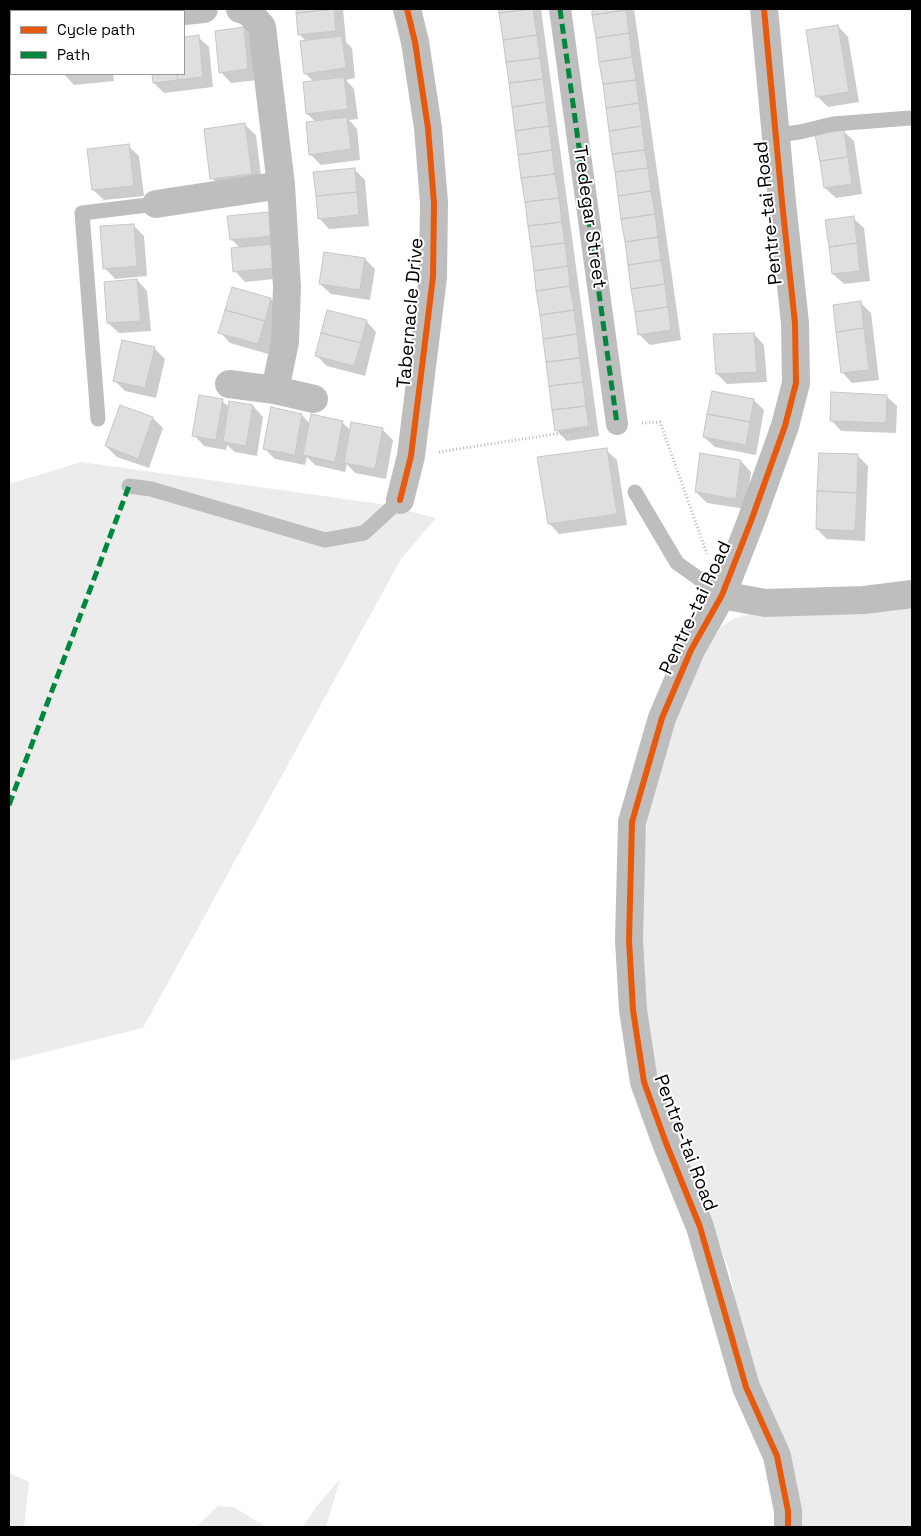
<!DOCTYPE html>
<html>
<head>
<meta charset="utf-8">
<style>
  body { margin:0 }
  #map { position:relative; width:921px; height:1536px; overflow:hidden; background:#fff; font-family:"Space Grotesk",sans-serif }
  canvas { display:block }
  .frame { position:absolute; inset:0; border:10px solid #000; pointer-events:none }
  .legend { position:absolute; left:10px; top:10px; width:175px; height:65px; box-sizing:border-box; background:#fff; border:1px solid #999; margin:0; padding:6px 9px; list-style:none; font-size:15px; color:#000 }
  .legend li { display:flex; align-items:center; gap:10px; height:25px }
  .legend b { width:25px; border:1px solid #999 }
</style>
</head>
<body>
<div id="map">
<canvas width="921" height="1536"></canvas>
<div class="frame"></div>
<ul class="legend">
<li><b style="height:6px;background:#e8590c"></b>Cycle path</li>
<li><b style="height:6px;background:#00873e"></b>Path</li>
</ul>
</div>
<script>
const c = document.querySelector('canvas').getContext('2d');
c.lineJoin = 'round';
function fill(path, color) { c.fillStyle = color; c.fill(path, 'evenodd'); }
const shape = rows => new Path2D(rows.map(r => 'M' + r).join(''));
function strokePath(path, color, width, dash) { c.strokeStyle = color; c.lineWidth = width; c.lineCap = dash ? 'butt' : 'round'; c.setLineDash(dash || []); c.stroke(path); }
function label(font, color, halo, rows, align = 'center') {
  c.font = font + ' "Space Grotesk",sans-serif'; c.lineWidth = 4; c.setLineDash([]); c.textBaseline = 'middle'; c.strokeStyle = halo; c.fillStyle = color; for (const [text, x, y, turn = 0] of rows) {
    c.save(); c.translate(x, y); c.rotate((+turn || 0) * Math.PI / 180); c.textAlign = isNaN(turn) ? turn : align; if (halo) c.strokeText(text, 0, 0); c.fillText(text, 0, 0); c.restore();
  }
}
fill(shape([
  [81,462,381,504,436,518,401,559,143,1028,9,1061,9,484],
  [912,602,912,1527,797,1527,797,1481,749,1361,735,1300,730,1272,654,1079,647,1032,640,932,647,818,672,728,697,661,721,627,733,619,757,612],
  [9,1473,29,1482,24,1527,9,1527],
  [340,1479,326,1527,303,1527,316,1507],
  [218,1506,234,1507,266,1527,196,1527]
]), '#ececec');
fill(shape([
  [297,9,343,9,346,42,352,48,355,78,346,80,354,89,358,119,349,120,357,129,360,160,321,165,310,154,316,122,307,114,314,82,305,73,307,42,299,34],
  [499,9,541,9,599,436,567,441,556,430],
  [593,9,634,9,681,340,650,345,639,334],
  [838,26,848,37,859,102,828,107,817,96],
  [244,28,254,39,258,80,231,83,221,72],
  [198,37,209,47,213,87,164,93,154,83,153,74,184,74,184,39],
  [64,74,72,74,72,75,113,74,114,81,74,85],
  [245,125,256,135,262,184,222,189,212,178],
  [843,131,854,141,862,194,836,198,825,188],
  [128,146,139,156,144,196,104,200,93,190],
  [354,169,365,180,369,226,329,229,319,218],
  [268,213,284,278,245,282,235,271,240,248,231,239],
  [853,218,864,228,870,281,844,284,833,274],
  [133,225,144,236,147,276,115,279,105,268],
  [365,259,375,269,370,300,331,294,320,284],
  [137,280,147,291,151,331,119,333,108,323,105,283],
  [232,288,271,299,281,310,268,354,230,343,220,332],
  [860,302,871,313,879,380,852,383,842,372],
  [366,321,376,332,365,376,327,366,316,355],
  [754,334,764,345,767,382,727,384,717,374],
  [154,348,165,359,156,398,125,391,114,380],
  [886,396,897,406,896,433,841,431,831,420],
  [754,400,764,410,756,455,715,447,704,437],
  [222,401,230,408,253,406,263,417,257,456,235,452,227,445,226,450,204,446,194,435],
  [302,415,310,424,342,422,351,431,382,429,393,440,386,479,355,473,347,464,345,472,315,465,307,457,305,465,275,459,264,448],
  [153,418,163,428,149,468,117,457,106,446],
  [606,450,617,460,627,525,559,534,549,523],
  [858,456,868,466,865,541,827,539,817,529],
  [741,461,751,472,746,509,707,503,696,492]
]), '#0003');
const building = shape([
  [296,9,334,9,296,13,296,9],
  [334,9,336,31,298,35,296,13,334,9],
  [498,9,530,9,499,13,498,9],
  [533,9,537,35,503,40,499,13,533,9],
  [592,9,626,9,626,10,592,15,592,9],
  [626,10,629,33,596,38,592,15,626,10],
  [838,25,849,92,816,97,806,30,838,25],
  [244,27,248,69,219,73,215,31,244,27],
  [629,33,632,57,599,62,596,38,629,33],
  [199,35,203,77,178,80,177,74,184,74,184,37,199,35],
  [537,35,540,58,506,62,503,40,537,35],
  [342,36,346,68,304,74,300,41,342,36],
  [632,57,636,80,603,84,599,62,632,57],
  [540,58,543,79,509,83,506,62,540,58],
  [152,74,177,74,178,80,153,83,152,74],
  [344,77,348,109,306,114,303,82,344,77],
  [543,79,546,102,512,107,509,83,543,79],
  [636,80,639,103,606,108,603,84,636,80],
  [546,102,549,126,515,131,512,107,546,102],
  [639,103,642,126,609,131,606,108,639,103],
  [347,117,351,149,309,155,306,122,347,117],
  [245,123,252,174,210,179,204,129,245,123],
  [549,126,552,150,518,155,515,131,549,126],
  [642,126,645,150,612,154,609,131,642,126],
  [844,130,848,157,820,161,815,134,844,130],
  [129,144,134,186,92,190,87,149,129,144],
  [552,150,555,174,521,178,518,155,552,150],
  [645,150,648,168,615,172,612,154,645,150],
  [848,157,852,184,824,188,820,161,848,157],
  [355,168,357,192,316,196,313,172,355,168],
  [648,168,651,191,618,196,615,172,648,168],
  [555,174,559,198,525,202,521,178,555,174],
  [651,191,655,214,621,219,618,196,651,191],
  [357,192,359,215,318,219,316,196,357,192],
  [559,198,562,222,528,226,525,202,559,198],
  [269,212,271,236,230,240,227,216,269,212],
  [655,214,658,237,625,242,621,219,655,214],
  [854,216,857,243,829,247,825,220,854,216],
  [562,222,565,243,531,247,528,226,562,222],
  [134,224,137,266,103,269,100,226,134,224],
  [658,237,661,260,628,265,625,242,658,237],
  [565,243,568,266,534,271,531,247,565,243],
  [857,243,860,271,832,274,829,247,857,243],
  [272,244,274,268,233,272,231,248,272,244],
  [324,252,365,258,360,290,319,284,324,252],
  [661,260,665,284,631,289,628,265,661,260],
  [568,266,570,286,536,291,534,271,568,266],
  [137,279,141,321,107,323,104,282,137,279],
  [665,284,668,307,635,312,631,289,665,284],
  [570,286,574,310,540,315,536,291,570,286],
  [232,287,271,298,265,321,225,310,232,287],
  [861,301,864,328,836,332,833,305,861,301],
  [668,307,671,330,638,335,635,312,668,307],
  [225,310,265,321,258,344,218,333,225,310],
  [327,310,367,320,361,343,321,333,327,310],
  [574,310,577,334,543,339,540,315,574,310],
  [864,328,869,370,841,373,836,332,864,328],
  [321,333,361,343,354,366,315,356,321,333],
  [754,333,757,372,716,374,713,334,754,333],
  [577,334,580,358,546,362,543,339,577,334],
  [122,340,155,347,145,388,113,381,122,340],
  [580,358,583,382,549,386,546,362,580,358],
  [583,382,586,406,552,410,549,386,583,382],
  [712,391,754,399,750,422,707,414,712,391],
  [831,392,887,395,886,423,830,421,831,392],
  [199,395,223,399,216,440,192,436,199,395],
  [229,401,253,405,246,446,223,442,229,401],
  [120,405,153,417,138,459,105,446,120,405],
  [586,406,589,426,555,431,552,410,586,406],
  [271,407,302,414,295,455,263,449,271,407],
  [311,414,343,421,335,462,303,455,311,414],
  [707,414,750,422,746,445,703,437,707,414],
  [351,422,383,428,375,469,344,463,351,422],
  [607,448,617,514,548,524,537,457,607,448],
  [700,453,741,460,736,499,695,492,700,453],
  [819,453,858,454,857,493,817,491,819,453],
  [817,491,857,493,855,531,816,529,817,491]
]);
fill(building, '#dfdfdf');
strokePath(building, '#c7c7c7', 1);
strokePath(shape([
  [642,423,660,422,707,554],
  [439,452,593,428]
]), '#b9b9b9', 3, [1, 2.5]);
strokePath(shape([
  [776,135,800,132,833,124,910,118],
  [98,419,82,213,156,204],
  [129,486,151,489,325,540,364,533,400,500],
  [635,492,677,563,722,595]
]), '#bebebe', 15);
strokePath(shape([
  [560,9,617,424]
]), '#bebebe', 22);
strokePath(shape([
  [142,9,149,11],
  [764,9,782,202,795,323,796,383,785,426,751,521,722,595,691,650,662,718,632,822,629,940,633,1010,644,1082,666,1143,700,1227,746,1387,777,1456,788,1511,788,1527],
  [184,11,204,9],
  [156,204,281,185],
  [229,384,275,390,285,342,287,287,281,185,262,27,249,12,240,9],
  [275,390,314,399],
  [400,500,411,456,433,277,434,203,428,128,415,42,407,9],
  [722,595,765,603,864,600,912,594]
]), '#bebebe', 28);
strokePath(shape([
  [560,9,617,424],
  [9,805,129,486]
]), '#00873e', 5, [10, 5]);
strokePath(shape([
  [764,9,782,202,795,323,796,383,785,426,751,521,722,595,691,650,662,718,632,822,629,940,633,1010,644,1082,666,1143,700,1227,746,1387,777,1456,788,1511,788,1527],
  [400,500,411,456,433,277,434,203,428,128,415,42,407,9]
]), '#e8590c', 6);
label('19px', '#000', '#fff', [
  ["Pentre-tai Road",769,213,-96],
  ["Tredegar Street",589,217,82],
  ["Tabernacle Drive",411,313,-85],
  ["Pentre-tai Road",696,608,-65],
  ["Pentre-tai Road",685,1143,69]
]);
</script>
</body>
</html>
